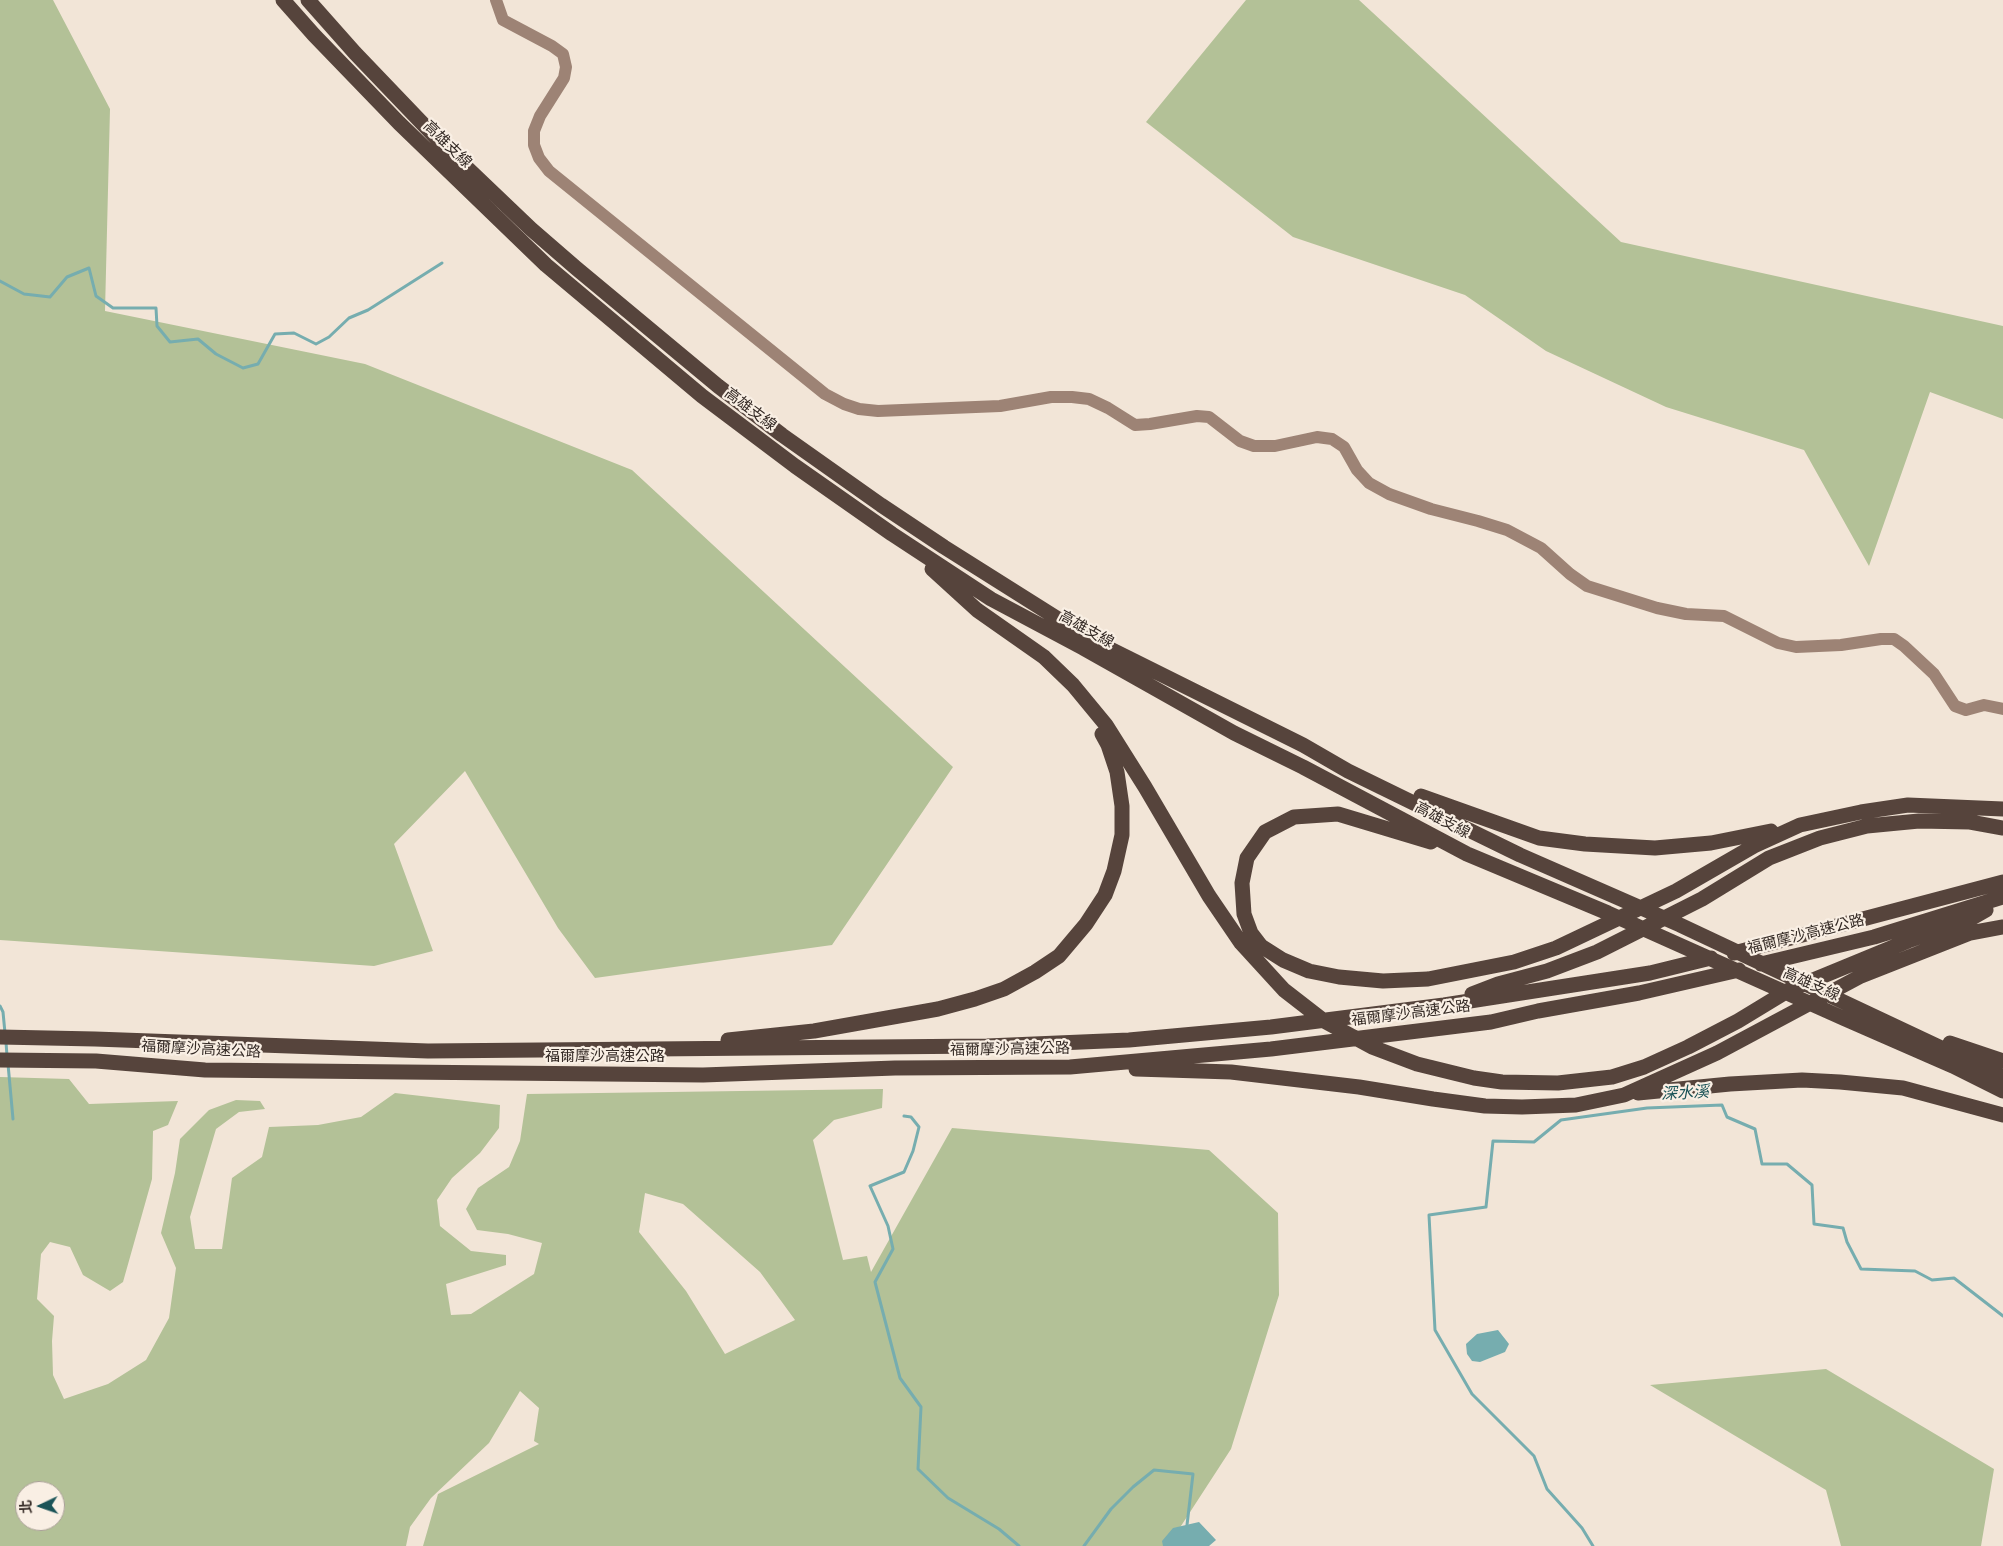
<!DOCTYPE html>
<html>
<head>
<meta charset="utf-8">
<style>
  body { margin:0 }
  #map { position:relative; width:2003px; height:1546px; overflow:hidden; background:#f2e5d7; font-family:"Roboto Condensed","Noto Sans TC",sans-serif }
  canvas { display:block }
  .north { position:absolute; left:15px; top:1481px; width:50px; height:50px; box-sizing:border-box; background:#f9efe4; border:1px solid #aaa098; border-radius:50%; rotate:267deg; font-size:14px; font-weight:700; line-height:20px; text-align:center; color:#342a25 }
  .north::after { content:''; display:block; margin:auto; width:18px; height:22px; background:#1a5357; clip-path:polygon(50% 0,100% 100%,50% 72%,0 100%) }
</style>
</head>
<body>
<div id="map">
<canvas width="2003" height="1546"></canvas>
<div class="north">北</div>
</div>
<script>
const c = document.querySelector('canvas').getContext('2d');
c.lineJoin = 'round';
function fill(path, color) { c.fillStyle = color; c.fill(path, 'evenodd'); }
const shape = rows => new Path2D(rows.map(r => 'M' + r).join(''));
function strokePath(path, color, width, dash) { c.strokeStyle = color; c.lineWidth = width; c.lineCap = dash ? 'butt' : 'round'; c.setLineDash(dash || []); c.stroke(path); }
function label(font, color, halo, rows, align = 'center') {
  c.font = font + ' "Roboto Condensed","Noto Sans TC",sans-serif'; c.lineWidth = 4.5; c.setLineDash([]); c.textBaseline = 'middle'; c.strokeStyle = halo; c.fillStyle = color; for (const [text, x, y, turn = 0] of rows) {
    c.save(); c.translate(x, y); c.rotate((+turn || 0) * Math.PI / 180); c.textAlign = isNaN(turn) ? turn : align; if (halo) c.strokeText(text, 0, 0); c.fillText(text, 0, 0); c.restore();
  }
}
fill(shape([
  [0,0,53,0,110,109,105,311,365,364,632,470,953,767,832,945,595,978,558,928,465,771,394,844,433,951,374,966,0,940],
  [1246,0,1359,0,1621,242,2003,326,2003,419,1930,392,1869,566,1804,450,1666,407,1546,351,1465,295,1293,237,1146,122],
  [0,1077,69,1079,89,1104,178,1101,168,1125,153,1131,152,1179,123,1282,110,1291,83,1275,70,1247,50,1242,41,1254,37,1299,54,1316,52,1341,53,1375,64,1399,108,1384,146,1360,169,1318,176,1268,161,1233,175,1173,180,1139,209,1110,236,1100,260,1101,265,1109,239,1112,216,1129,190,1217,195,1249,222,1249,232,1178,262,1157,269,1127,318,1125,361,1117,395,1093,500,1105,499,1128,480,1153,452,1178,437,1200,440,1226,471,1251,506,1255,506,1265,446,1284,451,1315,471,1314,534,1274,542,1243,508,1234,477,1230,466,1209,478,1188,509,1167,520,1141,527,1094,883,1089,882,1108,834,1120,813,1140,843,1260,867,1256,871,1272,952,1128,1209,1150,1278,1213,1279,1295,1231,1449,1168,1546,423,1546,438,1494,539,1444,534,1441,539,1408,520,1391,489,1443,431,1498,410,1527,406,1546,0,1546],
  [645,1193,683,1204,760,1272,795,1320,725,1354,686,1291,639,1232],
  [25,1491,55,1491,55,1521,25,1521],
  [1826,1369,1994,1469,1981,1546,1841,1546,1826,1490,1650,1385]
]), '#b3c197');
fill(shape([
  [1498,1330,1509,1344,1505,1352,1480,1362,1472,1361,1467,1354,1466,1344,1477,1334],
  [1199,1522,1216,1540,1209,1546,1163,1546,1162,1541,1173,1528]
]), '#76adaf');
strokePath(shape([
  [0,281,24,294,50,297,67,277,89,268,96,296,113,308,156,308,157,326,170,342,198,339,216,354,243,368,258,364,275,334,294,333,316,344,329,337,349,318,368,310,442,263],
  [0,1006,3,1012,5,1033],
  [6,1042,7,1056],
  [8,1064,13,1119],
  [904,1116,911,1117,919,1127,913,1151,904,1172,870,1186,888,1226,893,1249,875,1282,900,1378,921,1407,918,1469,948,1498,999,1529,1019,1546],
  [1084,1546,1111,1509,1133,1487,1154,1470,1193,1474,1187,1525],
  [1593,1546,1582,1528,1547,1489,1534,1456,1472,1394,1435,1330,1429,1215,1486,1207,1493,1141,1534,1142,1561,1120,1647,1108,1722,1105,1727,1117,1755,1129,1762,1164,1787,1164,1812,1185,1814,1224,1843,1228,1847,1242,1861,1269,1915,1271,1932,1280,1954,1278,2003,1316]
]), '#76adaf', 3);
strokePath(shape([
  [496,0,503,20,552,46,563,54,566,67,564,78,540,116,534,131,534,145,539,158,549,171,825,394,844,404,859,409,878,411,1000,406,1051,397,1072,397,1089,399,1108,408,1135,425,1150,424,1197,416,1209,417,1240,441,1254,446,1275,446,1317,437,1332,439,1344,447,1357,470,1369,483,1389,494,1431,509,1478,521,1507,530,1541,548,1570,574,1587,586,1657,608,1686,614,1724,616,1778,643,1796,647,1841,645,1881,639,1894,639,1904,646,1934,674,1955,706,1966,710,1984,705,2003,709]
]), '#9d8375', 12);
strokePath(shape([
  [283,0,314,35,399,123,546,265,702,396,795,466,892,534,991,599,1083,648,1234,733,1303,767,1467,854,1608,913,1845,1019,1953,1066,2003,1091],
  [308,0,355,53,444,146,531,229,576,268,718,386,782,435,881,505,944,547,1090,639,1303,745,1348,771,1520,855,1680,925,2003,1077],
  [932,569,977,610,1044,657,1073,685,1106,725,1145,787,1209,896,1241,943,1284,990,1324,1021,1372,1047,1417,1064,1474,1078,1502,1082,1558,1083,1612,1077,1644,1067,1688,1047,1738,1021,1789,990,1908,941,1972,918,1986,910],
  [1421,796,1539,838,1585,844,1655,848,1711,843,1771,831],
  [1431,842,1338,814,1294,817,1265,832,1247,858,1242,883,1244,914,1251,933,1261,946,1283,960,1309,971,1339,977,1383,981,1428,979,1514,962,1556,948,1676,891,1754,846,1800,825,1861,812,1908,805,2003,809],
  [1734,953,2003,882],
  [1761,964,1874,937,2003,897],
  [1472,994,1498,984,1547,971,1597,952,1702,899,1769,858,1820,838,1867,826,1919,821,1970,822,2003,828],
  [0,1037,95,1039,428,1051,987,1046,1129,1040,1271,1027,1444,1005,1650,973,1711,958],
  [728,1040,814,1031,938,1009,975,999,1004,989,1035,972,1059,956,1086,924,1105,895,1114,871,1122,835,1122,806,1117,772,1108,745,1102,734],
  [1950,1043,2003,1061],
  [0,1060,96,1061,205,1070,703,1075,895,1068,1070,1067,1271,1049,1491,1022,1538,1011,1639,993,1739,970],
  [1136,1069,1231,1072,1359,1087,1433,1099,1485,1106,1522,1107,1576,1105,1624,1095,1717,1053,1861,976,1970,933,2003,927],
  [1638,1093,1730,1084,1802,1080,1840,1082,1903,1088,2003,1115]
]), '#56443c', 15);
label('15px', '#342a25', '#f9efe4', [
  ["高雄支線",447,145,44],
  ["高雄支線",750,410,37],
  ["高雄支線",1086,630,29],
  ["高雄支線",1442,821,28],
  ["福爾摩沙高速公路",1806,935,-14],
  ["高雄支線",1811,985,24],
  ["福爾摩沙高速公路",1411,1014,-7],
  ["福爾摩沙高速公路",201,1050,3],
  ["福爾摩沙高速公路",1010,1050,-1],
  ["福爾摩沙高速公路",605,1057]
]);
label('italic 16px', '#1a5357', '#f9efe4', [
  ["深水溪",1685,1094,-3]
]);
</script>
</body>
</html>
